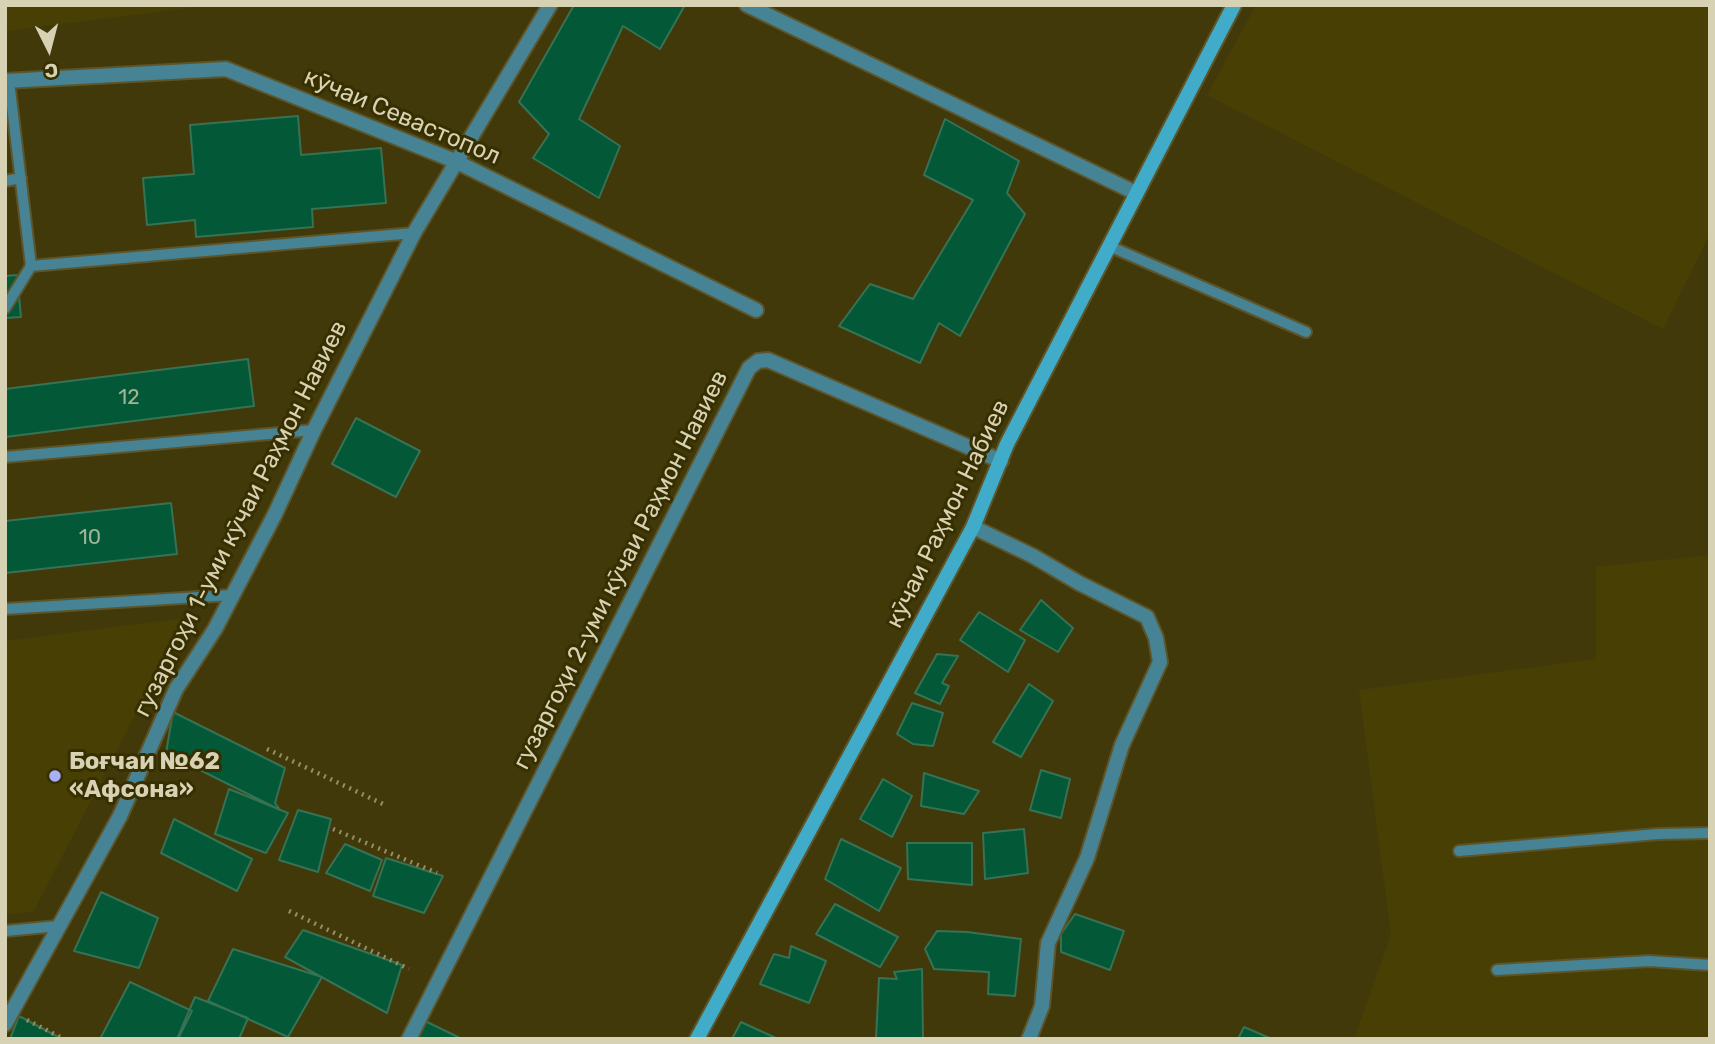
<!DOCTYPE html>
<html>
<head>
<meta charset="utf-8">
<style>
  body { margin:0 }
  #map { position:relative; width:1715px; height:1044px; overflow:hidden; background:#42390a; font-family:Rubik,sans-serif }
  canvas { display:block }
  .frame { position:absolute; inset:0; border:7px solid #d7d2b4; pointer-events:none }
  .north { position:absolute; left:14px; top:14px; width:70px; height:70px; -webkit-text-stroke:5px #372f00; paint-order:stroke; rotate:174deg; font-size:19px; font-weight:700; line-height:28px; text-align:center; color:#d7d2b4 }
  .north::after { content:''; display:block; margin:auto; width:24px; height:32px; background:#d7d2b4; clip-path:polygon(50% 0,100% 100%,50% 72%,0 100%) }
</style>
</head>
<body>
<div id="map">
<canvas width="1715" height="1044"></canvas>
<div class="frame"></div>
<div class="north">С</div>
</div>
<script>
const c = document.querySelector('canvas').getContext('2d');
c.lineJoin = 'round';
function fill(path, color) { c.fillStyle = color; c.fill(path, 'evenodd'); }
const shape = rows => new Path2D(rows.map(r => 'M' + r).join(''));
function strokePath(path, color, width, dash) { c.strokeStyle = color; c.lineWidth = width; c.lineCap = dash ? 'butt' : 'round'; c.setLineDash(dash || []); c.stroke(path); }
function label(font, color, halo, rows, align = 'center') {
  c.font = font + ' Rubik,sans-serif'; c.lineWidth = 6; c.setLineDash([]); c.textBaseline = 'middle'; c.strokeStyle = halo; c.fillStyle = color; for (const [text, x, y, turn = 0] of rows) {
    c.save(); c.translate(x, y); c.rotate((+turn || 0) * Math.PI / 180); c.textAlign = isNaN(turn) ? turn : align; if (halo) c.strokeText(text, 0, 0); c.fillText(text, 0, 0); c.restore();
  }
}
fill(shape([
  [5,5,191,5,191,8,5,31],
  [1256,5,1710,5,1710,233,1663,329,1207,95],
  [1710,555,1710,1039,1354,1039,1391,935,1359,690,1596,659,1596,567],
  [185,618,34,911,5,915,5,641]
]), '#483f05');
const building = shape([
  [574,5,685,5,660,49,623,26,579,119,620,146,599,198,533,158,549,134,519,102,574,5],
  [298,116,301,155,381,148,386,203,312,209,313,227,196,237,195,220,147,225,143,178,194,174,190,125,298,116],
  [945,119,1019,161,1007,193,1025,214,960,336,939,323,920,363,839,326,870,284,913,299,973,200,924,175,945,119],
  [17,275,21,317,5,318,5,276,17,275],
  [248,359,254,406,5,437,5,389,248,359],
  [356,418,420,451,396,497,332,464,356,418],
  [171,503,177,554,5,573,5,521,171,503],
  [1041,600,1073,628,1058,652,1020,630,1041,600],
  [979,612,1025,640,1008,672,960,640,979,612],
  [937,654,958,656,942,683,949,686,940,704,915,693,937,654],
  [1029,684,1053,701,1021,757,993,742,1029,684],
  [912,703,943,713,933,746,913,744,897,734,912,703],
  [173,712,285,768,275,803,280,810,166,753,173,712],
  [1041,770,1070,779,1061,818,1030,810,1041,770],
  [924,773,979,791,964,814,921,806,924,773],
  [883,779,912,796,892,837,860,819,883,779],
  [229,789,288,813,266,853,215,834,229,789],
  [298,810,331,819,318,872,279,860,298,810],
  [174,819,252,859,237,891,161,853,174,819],
  [1024,829,1028,873,985,879,983,833,1024,829],
  [841,839,901,868,879,911,825,879,841,839],
  [907,843,972,843,972,885,908,879,907,843],
  [345,844,382,860,370,891,326,873,345,844],
  [386,858,443,876,424,913,373,896,386,858],
  [101,892,158,918,139,968,74,951,101,892],
  [835,904,898,937,880,967,816,934,835,904],
  [1075,914,1124,931,1110,970,1061,952,1061,934,1075,914],
  [303,930,402,965,387,1013,285,957,303,930],
  [937,931,967,932,1021,939,1015,996,988,994,989,972,934,969,925,949,937,931],
  [791,946,826,961,809,1003,760,984,774,954,789,958,791,946],
  [233,949,322,977,288,1037,208,1001,233,949],
  [922,969,923,1039,876,1039,879,978,897,979,894,972,922,969],
  [130,982,192,1011,178,1039,100,1039,130,982],
  [195,997,248,1018,239,1039,177,1039,195,997],
  [19,1016,62,1039,10,1039,19,1016],
  [421,1019,462,1039,415,1039,421,1019],
  [741,1022,778,1039,732,1039,741,1022],
  [1244,1027,1272,1039,1238,1039,1244,1027]
]);
fill(building, '#025837');
strokePath(building, '#367253', 2);
const lane = shape([
  [5,181,21,178],
  [1109,246,1306,332],
  [31,266,414,233],
  [5,308,31,266,9,81],
  [5,457,314,430],
  [5,609,232,595],
  [1459,851,1658,834,1710,833],
  [5,931,58,926],
  [1497,970,1649,961,1710,965]
]);
const street = shape([
  [747,5,1136,193],
  [5,81,226,69,455,161,756,310],
  [973,527,1033,556,1079,583,1147,617,1156,638,1160,662,1122,745,1087,858,1048,943,1042,1006,1029,1039],
  [5,1024,120,816,176,689,215,629,275,514,314,430,414,233,550,5],
  [409,1039,749,368,758,361,768,360,1001,461]
]);
const secondary = shape([
  [697,1039,973,527,1007,444,1234,5]
]);
strokePath(lane, '#5d5529', 14);
strokePath(street, '#5d5529', 18);
strokePath(secondary, '#5d5529', 18);
strokePath(shape([
  [267,749,385,805],
  [333,829,437,873],
  [289,911,409,969],
  [27,1020,64,1039]
]), '#948d67', 4.5, [2, 5]);
strokePath(lane, '#458395', 10);
strokePath(street, '#458395', 14);
strokePath(secondary, '#40acc9', 14);
for (const [x, y, r, color] of [
  [55,776,7,"#a8b0fc"]
]) { const dot = new Path2D(); dot.arc(x, y, r, 0, 2 * Math.PI); c.fillStyle = color; c.fill(dot); strokePath(dot, '#372f00', 2.5); }
label('21px', '#a2b495', null, [
  ["12",129,398],
  ["10",90,538]
]);
label('24px', '#d7d2b4', '#372f00', [
  ["кӯчаи Севастопол",402,117,23],
  ["кӯчаи Раҳмон Набиев",948,514,-64],
  ["гузаргоҳи 1-уми кӯчаи Раҳмон Навиев",241,519,-63],
  ["гузаргоҳи 2-уми кӯчаи Раҳмон Навиев",621,570,-63]
]);
label('bold 24px', '#d7d2b4', '#372f00', [
  ["Боғчаи №62",69,762],
  ["«Афсона»",69,790]
], 'left');
</script>
</body>
</html>
